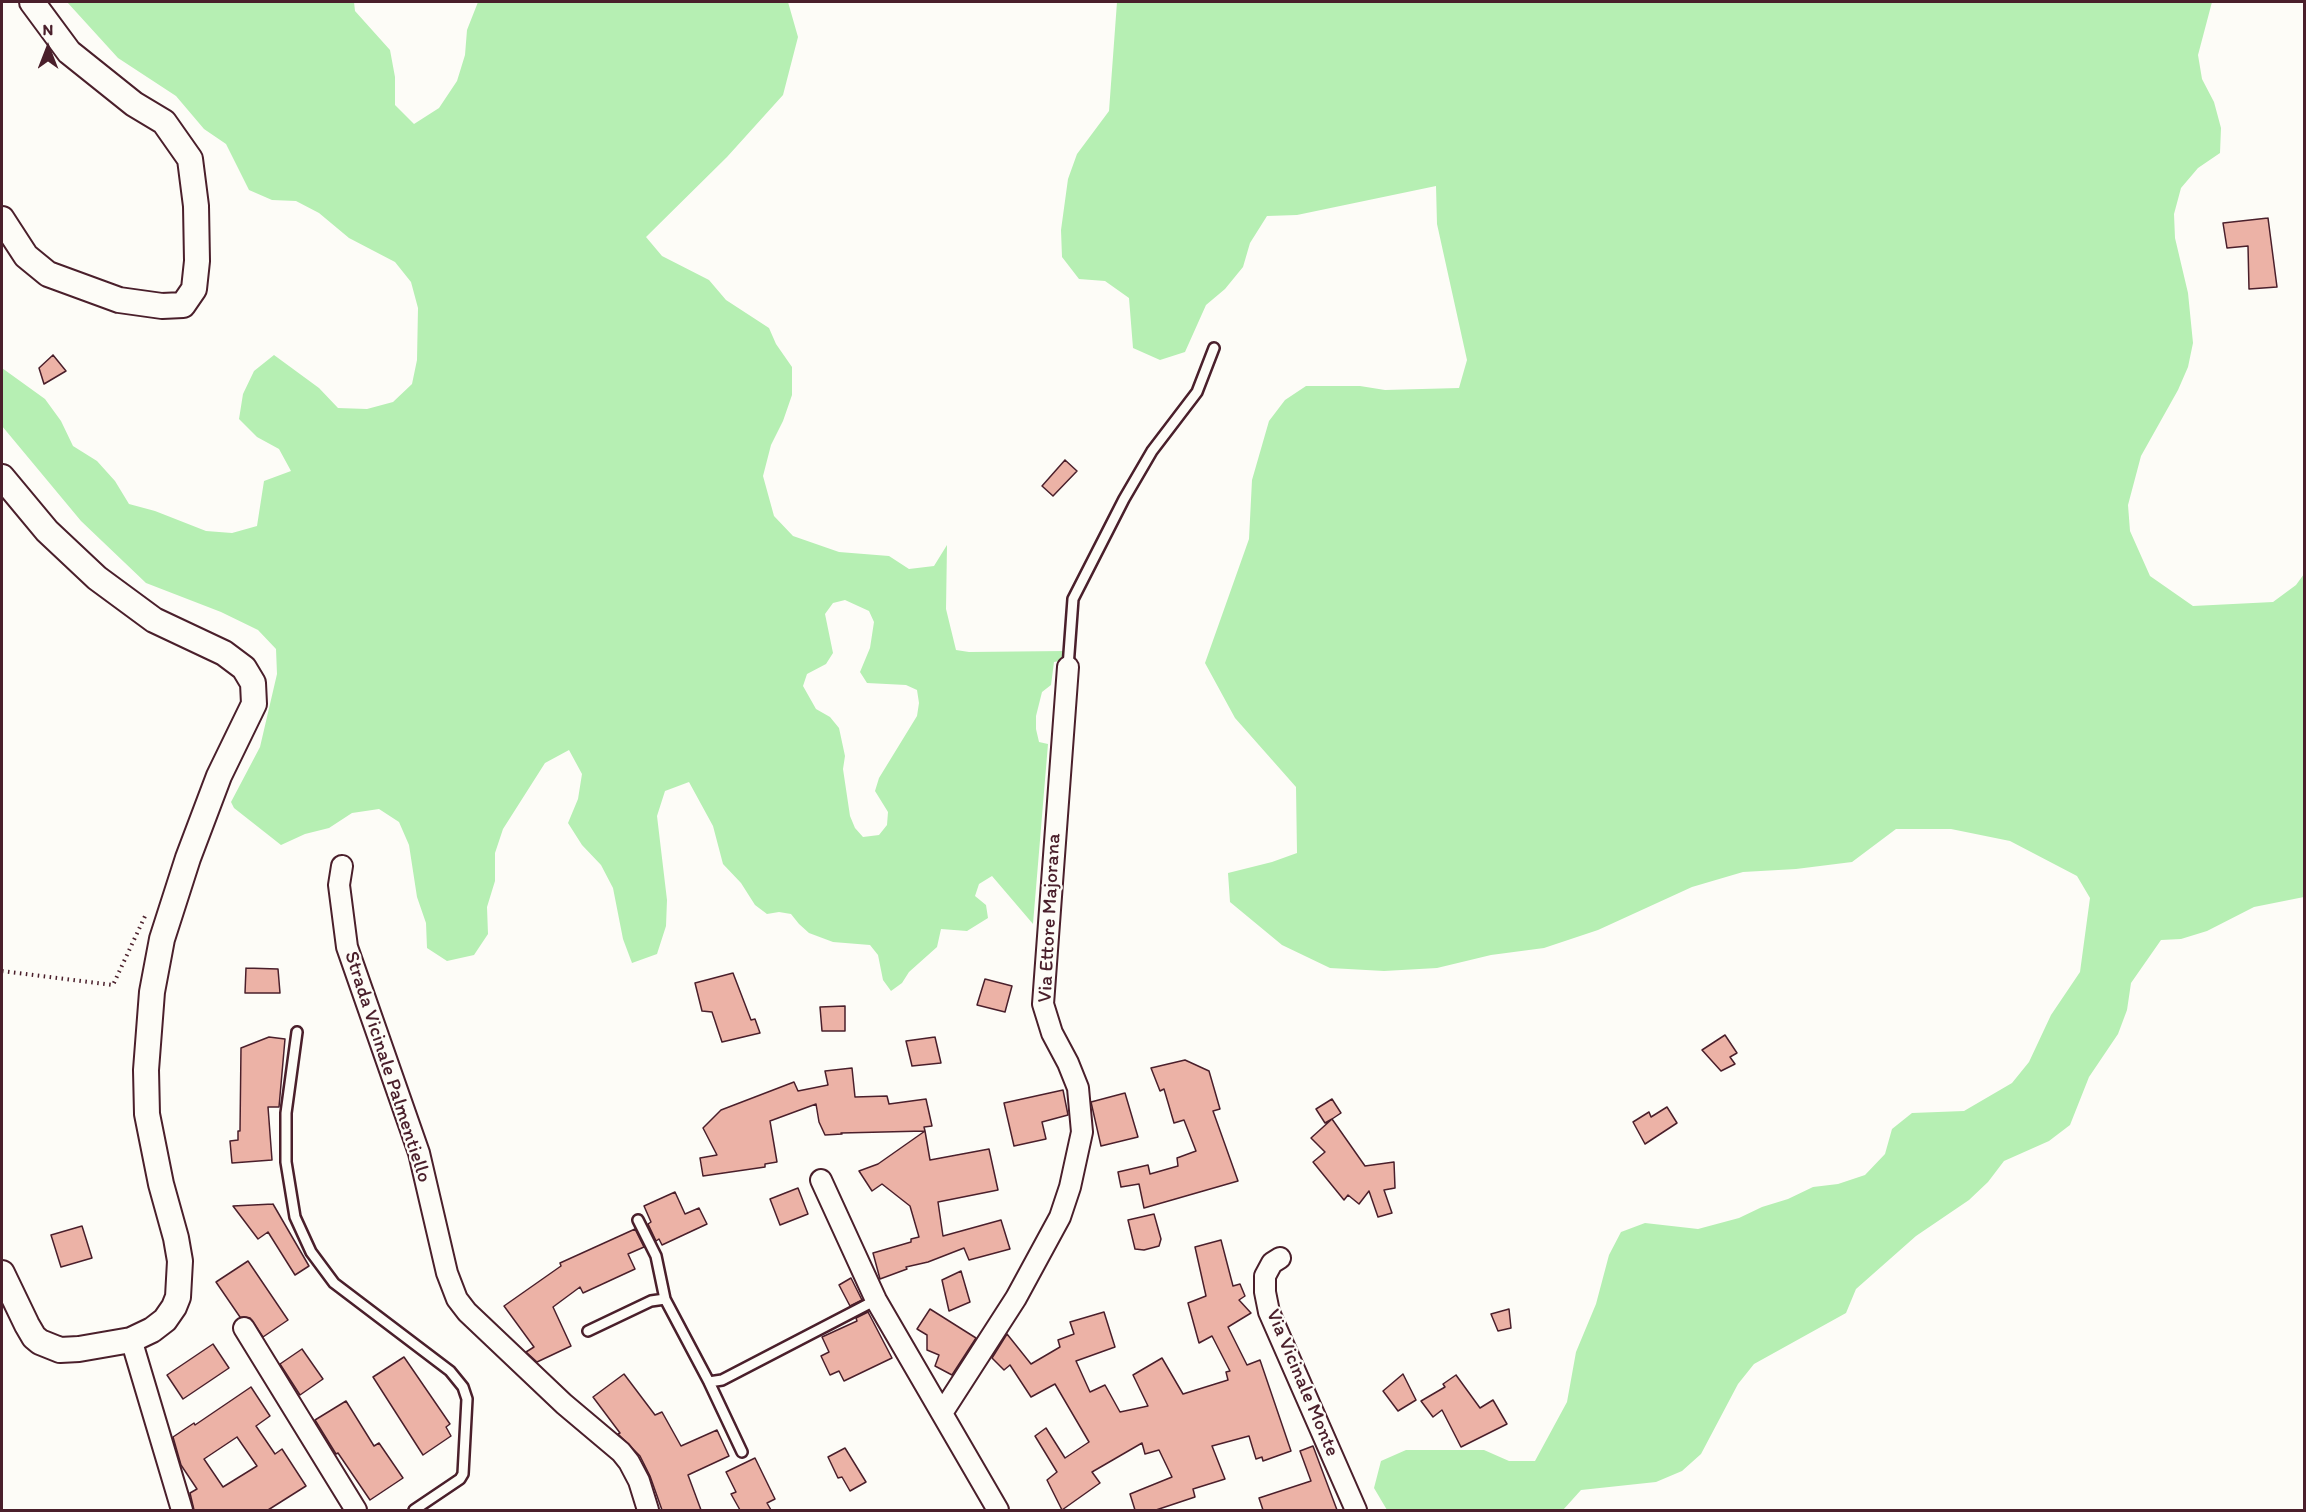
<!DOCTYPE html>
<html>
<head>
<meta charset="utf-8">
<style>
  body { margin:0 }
  #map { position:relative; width:2306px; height:1512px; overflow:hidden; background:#fdfcf7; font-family:Itim,sans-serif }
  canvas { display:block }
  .frame { position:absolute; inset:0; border:3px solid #4a1f2b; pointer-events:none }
  .north { position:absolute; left:18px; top:18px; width:60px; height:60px; -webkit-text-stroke:4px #fdfcf7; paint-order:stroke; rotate:0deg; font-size:16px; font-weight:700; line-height:24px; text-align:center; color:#4a1f2b }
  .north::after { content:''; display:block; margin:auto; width:21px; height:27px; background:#4a1f2b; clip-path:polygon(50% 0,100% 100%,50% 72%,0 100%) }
</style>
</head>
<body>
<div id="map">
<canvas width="2306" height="1512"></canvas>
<div class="frame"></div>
<div class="north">N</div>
</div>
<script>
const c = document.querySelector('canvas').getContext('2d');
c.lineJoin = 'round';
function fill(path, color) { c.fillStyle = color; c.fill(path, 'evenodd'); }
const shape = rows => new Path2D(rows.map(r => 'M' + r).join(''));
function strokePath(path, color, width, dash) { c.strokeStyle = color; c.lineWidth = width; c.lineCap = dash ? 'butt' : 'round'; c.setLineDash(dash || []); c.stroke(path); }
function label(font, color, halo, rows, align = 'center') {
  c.font = font + ' Itim,sans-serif'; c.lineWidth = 4.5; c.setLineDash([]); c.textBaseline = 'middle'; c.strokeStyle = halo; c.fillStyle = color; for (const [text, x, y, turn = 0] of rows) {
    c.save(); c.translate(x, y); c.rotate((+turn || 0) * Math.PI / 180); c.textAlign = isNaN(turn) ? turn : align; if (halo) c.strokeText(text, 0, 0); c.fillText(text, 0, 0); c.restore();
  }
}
fill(shape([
  [67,2,354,2,355,11,390,50,395,77,395,105,414,124,439,108,457,81,465,55,467,30,478,2,788,2,798,37,783,95,727,157,646,237,662,256,709,280,726,300,769,328,776,344,792,367,792,395,783,421,771,445,763,476,774,516,793,536,839,552,889,556,909,569,934,566,947,545,946,609,956,650,969,652,1065,651,1064,660,1054,662,1051,685,1042,692,1036,716,1036,729,1039,742,1048,744,1033,924,992,876,979,884,975,896,986,905,988,918,967,931,941,929,937,947,909,972,902,983,891,991,883,980,878,955,870,945,833,942,809,933,799,924,791,914,779,912,767,914,755,905,741,883,723,864,713,826,689,782,665,791,657,816,667,900,666,926,657,954,632,963,623,939,613,888,601,865,582,845,568,823,578,799,582,774,569,750,545,763,503,829,495,853,495,881,487,907,488,934,474,955,447,961,427,948,426,923,417,897,409,845,399,822,379,809,352,813,329,828,305,834,281,845,234,808,231,802,260,747,277,674,276,649,258,630,221,612,146,583,81,521,2,426,2,368,45,399,61,421,73,446,97,461,115,481,129,504,155,511,206,531,232,533,257,526,264,481,291,471,279,449,257,437,239,419,243,394,254,371,274,355,319,388,338,408,367,409,393,402,412,384,417,360,418,308,411,282,395,262,349,238,319,213,296,201,272,200,249,190,226,144,204,129,176,96,118,58],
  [845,600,869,611,874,622,870,648,860,672,867,683,906,685,917,690,919,703,917,716,879,778,875,791,888,812,887,825,879,835,863,837,855,828,850,816,843,769,845,756,839,728,830,717,816,709,803,686,807,674,826,664,833,653,825,614,833,603],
  [1117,2,2212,2,2198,55,2202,79,2214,102,2221,128,2220,153,2198,168,2181,188,2174,214,2175,238,2188,293,2193,343,2188,367,2178,390,2141,456,2128,505,2130,531,2150,576,2193,606,2273,602,2296,585,2304,574,2304,897,2254,907,2207,931,2181,939,2161,940,2131,983,2127,1010,2118,1034,2089,1077,2070,1125,2049,1141,2004,1161,1988,1182,1969,1200,1916,1236,1856,1289,1846,1313,1754,1364,1738,1384,1701,1454,1682,1471,1656,1482,1581,1490,1563,1510,1387,1510,1374,1488,1381,1461,1406,1450,1484,1450,1509,1461,1535,1461,1567,1402,1576,1352,1596,1304,1609,1255,1621,1232,1645,1223,1698,1229,1739,1218,1762,1207,1788,1199,1813,1187,1838,1184,1865,1175,1885,1154,1892,1129,1912,1113,1964,1111,2012,1083,2029,1062,2051,1015,2080,972,2090,898,2077,876,2010,841,1951,829,1896,829,1852,862,1796,869,1743,872,1692,887,1598,930,1544,948,1491,955,1437,968,1384,971,1330,968,1282,945,1230,902,1228,873,1272,862,1297,853,1296,787,1235,718,1205,663,1249,539,1252,480,1269,421,1285,400,1306,386,1360,386,1385,390,1459,388,1467,360,1437,224,1436,186,1297,215,1267,216,1250,243,1243,267,1225,289,1206,305,1185,352,1160,360,1133,348,1129,298,1105,281,1079,279,1062,257,1061,230,1068,179,1077,154,1109,111]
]), '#b6efb3');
const building = shape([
  [2268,218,2277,287,2249,289,2248,246,2227,248,2223,223,2268,218],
  [53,355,66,371,44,384,39,368,53,355],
  [1065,460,1077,471,1053,496,1042,486,1065,460],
  [246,968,278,969,280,993,245,993,246,968],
  [733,973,751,1020,755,1019,760,1033,722,1042,712,1012,702,1011,695,983,733,973],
  [985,979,1012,986,1005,1012,977,1005,985,979],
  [845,1006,845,1031,822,1031,820,1007,845,1006],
  [1725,1035,1737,1053,1730,1057,1735,1064,1721,1071,1702,1050,1725,1035],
  [269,1037,285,1039,279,1107,268,1107,272,1160,232,1163,230,1141,238,1140,238,1131,240,1131,241,1048,269,1037],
  [935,1037,941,1063,912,1066,906,1041,935,1037],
  [1185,1060,1209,1071,1220,1109,1213,1111,1238,1181,1144,1208,1139,1184,1121,1187,1118,1172,1148,1165,1150,1174,1178,1166,1177,1158,1196,1151,1184,1120,1174,1123,1164,1089,1160,1091,1151,1068,1185,1060],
  [852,1068,855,1097,887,1096,889,1104,926,1099,932,1126,924,1127,925,1131,841,1133,842,1134,825,1135,819,1122,816,1104,770,1121,777,1162,765,1164,765,1167,703,1176,700,1158,717,1155,703,1128,721,1110,794,1082,798,1091,828,1085,825,1071,852,1068],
  [1063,1090,1068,1115,1042,1122,1046,1139,1014,1146,1004,1103,1063,1090],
  [1125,1093,1138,1137,1101,1146,1091,1102,1125,1093],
  [1332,1099,1341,1113,1332,1119,1365,1166,1394,1162,1395,1188,1384,1190,1392,1213,1378,1217,1369,1191,1359,1204,1348,1195,1344,1200,1313,1162,1325,1152,1311,1138,1332,1119,1325,1123,1316,1109,1332,1099],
  [1667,1107,1677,1123,1645,1144,1633,1122,1649,1112,1651,1117,1667,1107],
  [925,1131,930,1160,989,1149,998,1190,938,1202,943,1236,1001,1220,1010,1249,969,1260,964,1248,928,1262,906,1267,907,1269,880,1279,873,1253,911,1242,911,1239,919,1237,910,1206,882,1184,872,1191,859,1171,878,1164,925,1131],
  [798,1188,808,1214,780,1225,770,1199,798,1188],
  [675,1192,685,1214,699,1208,707,1224,662,1245,659,1239,656,1241,648,1224,651,1222,644,1206,675,1192],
  [273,1204,309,1266,295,1275,268,1232,258,1239,233,1206,273,1204],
  [1154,1214,1161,1239,1159,1246,1144,1250,1135,1249,1128,1220,1154,1214],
  [82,1226,92,1258,61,1267,51,1235,82,1226],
  [635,1229,644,1247,628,1254,635,1269,583,1293,580,1287,553,1307,571,1346,537,1362,526,1352,534,1347,504,1306,561,1266,560,1263,635,1229],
  [1221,1240,1233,1286,1240,1284,1245,1296,1239,1300,1251,1313,1228,1327,1247,1365,1260,1360,1291,1451,1263,1461,1262,1457,1256,1459,1249,1436,1212,1446,1225,1479,1193,1489,1195,1497,1156,1510,1135,1510,1130,1494,1172,1477,1159,1450,1145,1454,1142,1443,1092,1472,1100,1483,1062,1510,1047,1480,1057,1472,1035,1436,1046,1428,1065,1458,1089,1442,1055,1384,1031,1397,1010,1365,1004,1370,992,1358,1007,1334,1031,1364,1060,1347,1058,1340,1074,1334,1070,1322,1104,1312,1115,1347,1076,1361,1090,1392,1105,1385,1120,1412,1148,1406,1133,1375,1162,1358,1183,1394,1228,1380,1226,1372,1230,1371,1212,1336,1199,1343,1188,1303,1206,1296,1195,1247,1221,1240],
  [248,1261,288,1320,263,1337,250,1318,240,1317,216,1282,248,1261],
  [961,1271,970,1302,949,1311,942,1280,961,1271],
  [851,1278,862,1300,850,1306,839,1285,851,1278],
  [930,1309,976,1338,952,1375,935,1366,939,1355,927,1350,927,1335,917,1329,930,1309],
  [1509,1309,1511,1328,1498,1331,1491,1314,1509,1309],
  [868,1312,892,1358,844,1381,839,1371,830,1375,821,1356,829,1352,822,1337,857,1321,856,1318,868,1312],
  [213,1344,229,1368,183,1399,167,1375,213,1344],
  [302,1349,323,1379,300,1395,280,1364,302,1349],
  [404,1357,450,1424,446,1427,451,1436,423,1455,373,1377,404,1357],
  [624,1374,655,1415,662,1412,681,1446,717,1430,729,1456,688,1475,701,1510,662,1510,650,1476,640,1456,618,1434,620,1433,593,1397,624,1374],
  [1403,1374,1416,1400,1398,1411,1383,1391,1403,1374],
  [1456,1375,1480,1408,1493,1400,1507,1424,1461,1447,1442,1410,1433,1417,1421,1401,1445,1387,1443,1384,1456,1375],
  [251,1387,270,1416,256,1426,275,1454,282,1449,306,1486,268,1510,194,1510,190,1493,197,1489,181,1465,173,1437,194,1423,195,1425,251,1387],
  [237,1437,257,1466,223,1487,204,1459,237,1437],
  [346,1401,374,1446,379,1443,403,1478,370,1500,338,1453,336,1454,315,1420,346,1401],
  [1313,1446,1337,1510,1263,1510,1259,1498,1311,1481,1300,1451,1313,1446],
  [845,1448,866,1482,850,1491,842,1477,838,1478,828,1457,845,1448],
  [755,1458,775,1499,767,1503,771,1510,740,1510,731,1494,736,1492,726,1472,755,1458]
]);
fill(building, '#ecb2a6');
strokePath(building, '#4a1f2b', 1.5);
const service = shape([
  [1068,667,1073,599,1124,499,1152,451,1197,392,1214,348],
  [297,1032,286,1113,286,1162,295,1217,311,1252,334,1283,450,1371,463,1387,467,1399,463,1474,460,1479,414,1510],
  [638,1220,656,1256,665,1299,709,1382,722,1380,876,1300],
  [588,1331,651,1301,665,1299],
  [709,1382,742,1452]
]);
const minor = shape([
  [342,866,339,885,347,947,419,1153,447,1273,457,1299,467,1312,564,1404,621,1452,629,1462,639,1481,648,1510],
  [821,1180,876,1300,998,1510],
  [1280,1258,1272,1263,1265,1276,1265,1292,1269,1312,1356,1510],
  [244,1328,356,1510],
  [134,1349,182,1510],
  [942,1413,1016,1298,1060,1217,1070,1187,1082,1132,1078,1088,1068,1063,1052,1033,1043,1004,1068,667]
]);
const tertiary = shape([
  [2,219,26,256,48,274,119,300,162,306,183,305,194,289,197,261,196,206,190,159,164,122,134,104,69,52,32,2],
  [2,477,47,531,97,578,154,620,224,653,244,668,253,683,254,704,219,776,188,858,162,939,152,992,146,1070,147,1114,161,1184,176,1238,180,1261,178,1297,174,1307,165,1320,152,1330,131,1340,79,1349,60,1350,40,1342,34,1337,27,1325,2,1273]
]);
strokePath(service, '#4a1f2b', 14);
strokePath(minor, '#4a1f2b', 24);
strokePath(tertiary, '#4a1f2b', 28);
strokePath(shape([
  [2,971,113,985,146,914]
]), '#4a1f2b', 4, [1.5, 4.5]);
strokePath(service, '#fdfcf7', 9);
strokePath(minor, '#fdfcf7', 20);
strokePath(tertiary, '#fdfcf7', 24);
label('20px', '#4a1f2b', '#fdfcf7', [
  ["Via Ettore Majorana",1050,918,-87],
  ["Strada Vicinale Palmentiello",387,1067,72],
  ["Via Vicinale Monte",1302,1383,67]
]);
</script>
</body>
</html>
